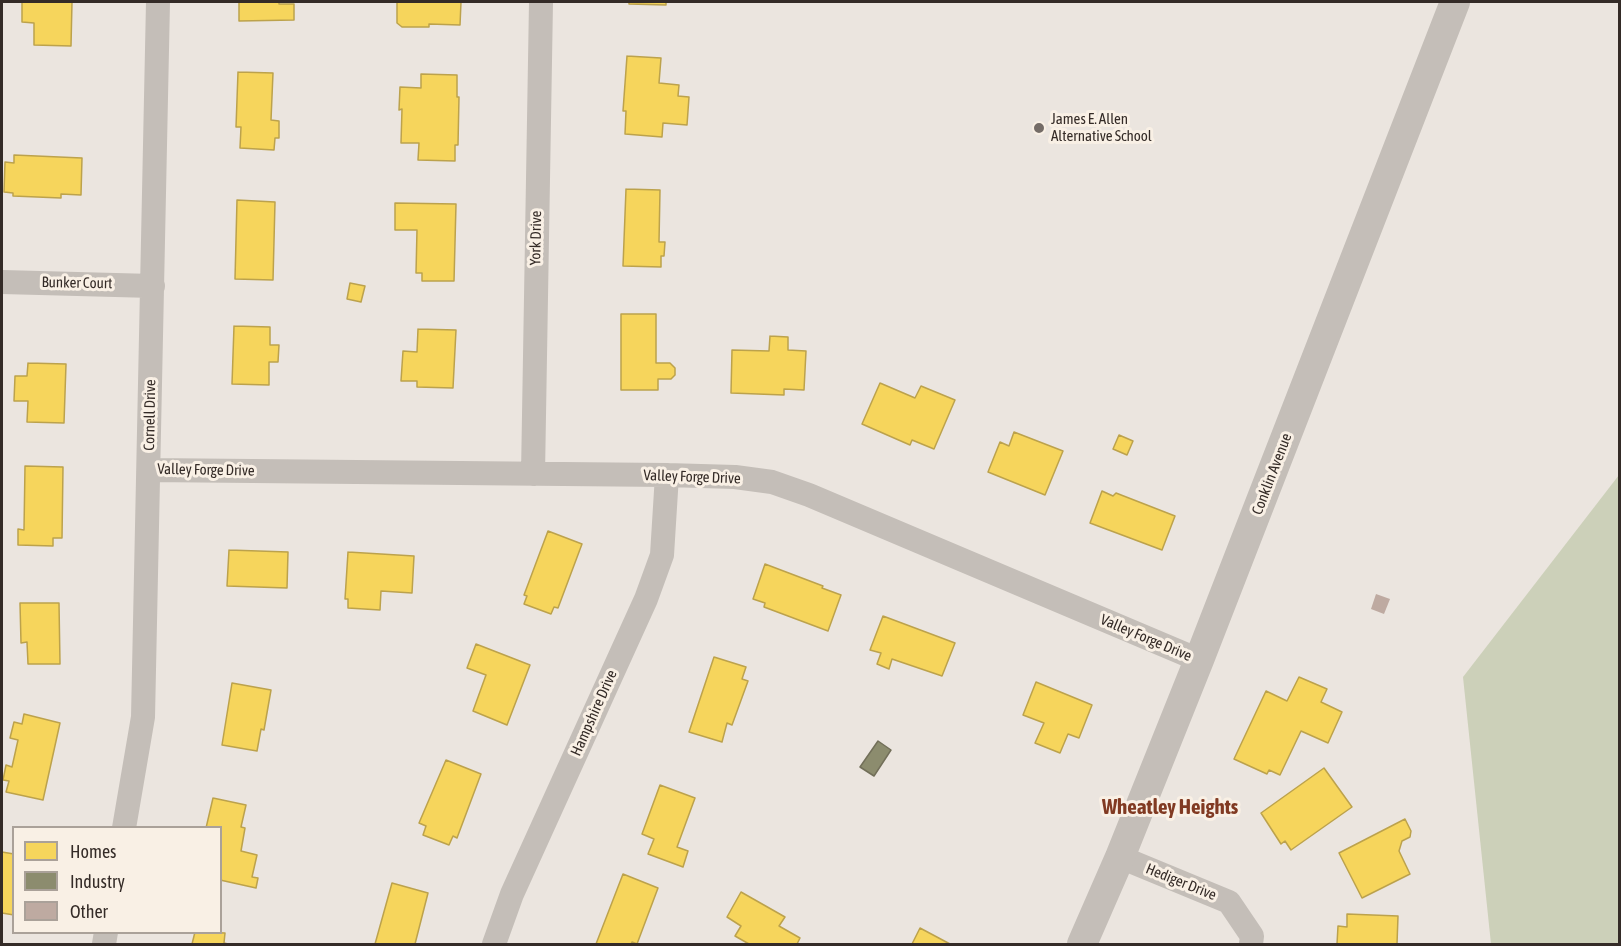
<!DOCTYPE html>
<html>
<head>
<meta charset="utf-8">
<style>
  body { margin:0 }
  #map { position:relative; width:1621px; height:946px; overflow:hidden; background:#ebe5df; font-family:"Asap Condensed",sans-serif }
  canvas { display:block }
  .frame { position:absolute; inset:0; border:3px solid #342b27; pointer-events:none }
  .legend { position:absolute; left:12px; top:826px; width:210px; height:108px; box-sizing:border-box; background:#f9f0e5; border:2px solid #aaa199; margin:0; padding:8px 10px; list-style:none; font-size:18px; color:#342b27 }
  .legend li { display:flex; align-items:center; gap:12px; height:30px }
  .legend b { width:30px; border:2px solid #aaa199 }
</style>
</head>
<body>
<div id="map">
<canvas width="1621" height="946"></canvas>
<div class="frame"></div>
<ul class="legend">
<li><b style="height:16px;background:#f6d55c"></b>Homes</li>
<li><b style="height:16px;background:#8c8c6e"></b>Industry</li>
<li><b style="height:16px;background:#beaaa1"></b>Other</li>
</ul>
</div>
<script>
const c = document.querySelector('canvas').getContext('2d');
c.lineJoin = 'round';
function fill(path, color) { c.fillStyle = color; c.fill(path, 'evenodd'); }
const shape = rows => new Path2D(rows.map(r => 'M' + r).join(''));
function strokePath(path, color, width, dash) { c.strokeStyle = color; c.lineWidth = width; c.lineCap = dash ? 'butt' : 'round'; c.setLineDash(dash || []); c.stroke(path); }
function label(font, color, halo, rows, align = 'center') {
  c.font = font + ' "Asap Condensed",sans-serif'; c.lineWidth = 6; c.setLineDash([]); c.textBaseline = 'middle'; c.strokeStyle = halo; c.fillStyle = color; for (const [text, x, y, turn = 0] of rows) {
    c.save(); c.translate(x, y); c.rotate((+turn || 0) * Math.PI / 180); c.textAlign = isNaN(turn) ? turn : align; if (halo) c.strokeText(text, 0, 0); c.fillText(text, 0, 0); c.restore();
  }
}
fill(shape([
  [1619,475,1619,944,1491,944,1463,677]
]), '#ccd0b9');
const homes = shape([
  [22,2,72,2,71,46,34,45,34,23,22,22,22,2],
  [239,2,279,2,279,4,294,4,294,20,239,21,239,2],
  [397,2,461,2,460,25,429,24,429,27,402,27,397,23,397,2],
  [629,2,666,2,666,5,629,4,629,2],
  [627,56,661,58,659,83,679,85,678,96,689,97,687,125,663,123,662,137,625,134,626,111,623,111,627,56],
  [238,72,273,73,271,120,279,121,279,138,275,138,274,150,240,148,241,127,236,127,238,72],
  [421,74,457,75,457,97,459,97,458,145,455,145,455,161,418,160,419,143,401,143,402,109,399,110,400,87,421,88,421,74],
  [14,155,82,158,81,195,61,194,61,198,13,196,13,193,4,192,5,162,14,163,14,155],
  [626,189,660,190,659,242,665,242,664,256,661,256,661,267,623,266,626,189],
  [237,200,275,202,273,280,235,279,237,200],
  [395,203,456,204,454,281,422,281,422,273,416,273,417,230,395,230,395,203],
  [350,283,365,286,361,302,347,299,350,283],
  [621,314,656,314,656,363,670,363,675,368,675,375,671,379,658,379,658,390,621,390,621,314],
  [234,326,270,327,270,345,279,345,278,362,269,362,269,385,232,384,234,326],
  [418,329,456,330,453,388,417,387,417,381,401,381,403,351,417,352,418,329],
  [770,336,788,337,788,350,806,351,804,390,784,389,784,395,731,393,732,350,769,351,770,336],
  [28,363,66,364,64,423,27,422,28,401,14,401,15,376,27,376,28,363],
  [880,383,915,398,921,386,955,400,934,449,912,440,910,445,862,424,880,383],
  [1014,432,1063,451,1045,495,988,472,1000,442,1009,446,1014,432],
  [1119,435,1133,441,1127,455,1113,449,1119,435],
  [25,466,63,467,62,538,53,538,53,546,18,545,18,529,24,530,25,466],
  [1102,491,1113,496,1116,493,1175,516,1162,550,1090,523,1102,491],
  [548,531,582,544,558,608,554,607,551,614,524,604,527,596,524,595,548,531],
  [229,550,288,552,287,588,227,586,229,550],
  [348,552,414,556,412,593,381,591,380,610,348,608,348,599,345,599,348,552],
  [765,564,823,586,822,588,841,595,828,631,764,607,765,603,753,599,765,564],
  [20,603,59,603,60,664,28,664,27,642,21,643,20,603],
  [883,616,955,643,942,676,892,659,889,669,877,664,881,653,870,650,883,616],
  [476,644,530,665,507,725,473,711,486,675,467,668,476,644],
  [714,657,746,667,742,679,748,681,732,725,727,723,722,742,689,732,714,657],
  [1299,677,1327,689,1321,702,1342,712,1328,743,1301,731,1280,775,1269,770,1267,774,1234,759,1266,691,1287,701,1299,677],
  [1036,682,1092,705,1079,738,1068,734,1060,753,1035,743,1044,723,1023,715,1036,682],
  [232,683,271,690,264,730,261,729,257,751,222,745,232,683],
  [24,714,60,723,43,800,6,792,9,781,3,780,6,765,12,767,18,740,10,738,14,722,22,724,24,714],
  [446,760,481,774,457,838,453,836,449,845,423,835,426,826,419,823,446,760],
  [1324,768,1352,807,1291,850,1285,841,1281,844,1261,813,1324,768],
  [660,785,695,798,677,847,688,851,683,867,648,854,654,839,642,834,660,785],
  [213,798,246,805,241,827,245,828,241,851,257,855,252,877,258,878,256,888,220,880,220,828,206,828,213,798],
  [1405,819,1411,831,1410,837,1402,841,1399,851,1410,874,1362,898,1339,853,1405,819],
  [2,852,14,854,14,915,2,913,2,852],
  [623,874,658,888,637,944,632,942,631,944,596,944,623,874],
  [392,883,428,893,415,944,375,944,392,883],
  [741,892,785,917,779,926,800,938,797,944,749,944,735,936,741,926,727,917,741,892],
  [1347,914,1398,916,1397,944,1337,944,1338,926,1347,927,1347,914],
  [920,928,950,944,912,944,920,928],
  [195,932,225,933,224,943,228,944,192,944,195,932]
]);
fill(homes, '#f6d55c');
strokePath(homes, '#bca24c', 1.5);
const industry = shape([
  [878,741,891,750,874,776,860,767,878,741]
]);
fill(industry, '#8c8c6e');
strokePath(industry, '#726f59', 1.5);
fill(shape([
  [1376,594,1390,599,1384,614,1371,609]
]), '#beaaa1');
strokePath(shape([
  [2,282,153,286],
  [149,470,667,475,735,477,772,482,809,495,1199,660],
  [533,474,541,2],
  [124,828,143,717,158,2],
  [1120,857,1229,902,1252,936,1251,944],
  [104,944,106,932],
  [494,944,512,894,646,599,662,555,667,475]
]), '#c4beb8', 24);
strokePath(shape([
  [1082,944,1120,857,1199,660,1455,2]
]), '#c4beb8', 30);
for (const [x, y, r, color] of [
  [1039,128,6,"#746c67"]
]) { const dot = new Path2D(); dot.arc(x, y, r, 0, 2 * Math.PI); c.fillStyle = color; c.fill(dot); strokePath(dot, '#f9f0e5', 2); }
label('15px', '#342b27', '#f9f0e5', [
  ["James E. Allen",1051,119],
  ["Alternative School",1051,136]
], 'left');
label('15px', '#342b27', '#f9f0e5', [
  ["York Drive",536,238,-89],
  ["Bunker Court",77,283,1],
  ["Cornell Drive",150,415,-89],
  ["Valley Forge Drive",206,470,1],
  ["Conklin Avenue",1272,474,-69],
  ["Valley Forge Drive",692,477,2],
  ["Valley Forge Drive",1146,638,23],
  ["Hampshire Drive",594,713,-66],
  ["Hediger Drive",1181,882,22]
]);
label('bold 21px', '#813a22', '#f9f0e5', [
  ["Wheatley Heights",1170,807]
]);
</script>
</body>
</html>
